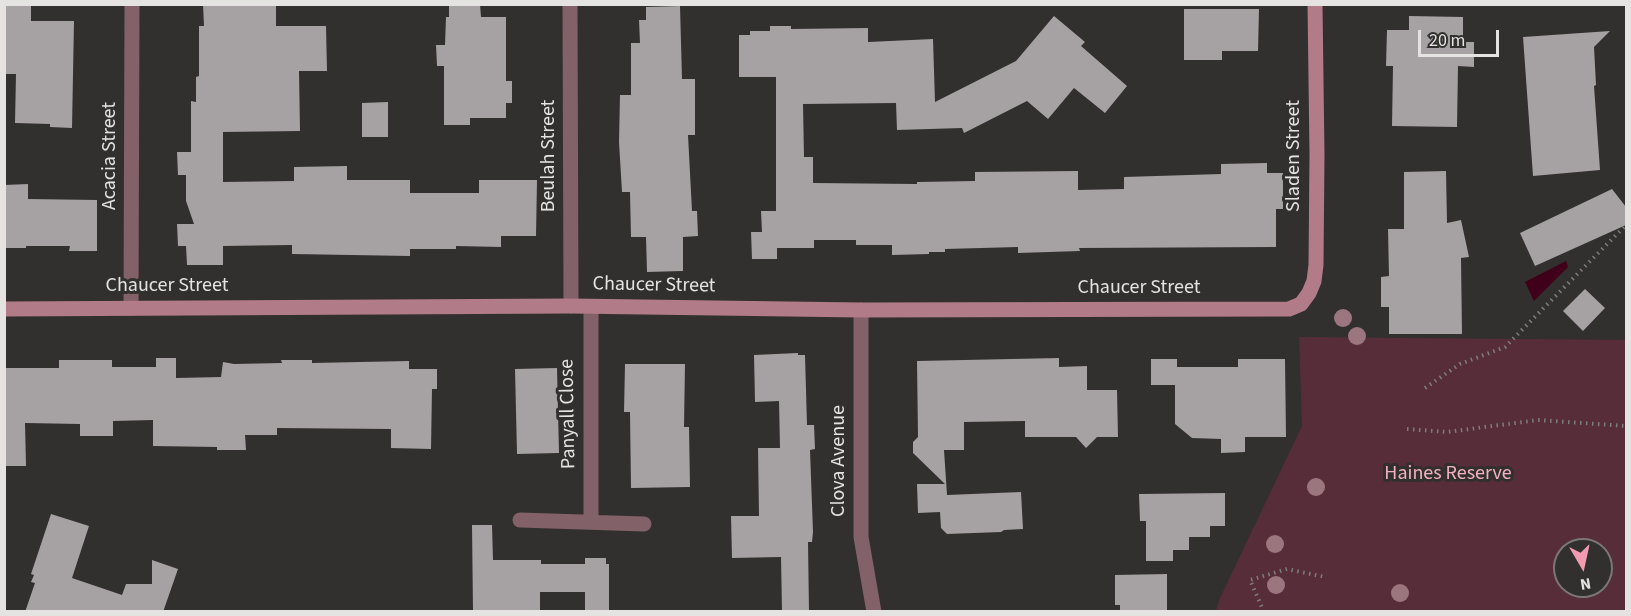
<!DOCTYPE html>
<html>
<head>
<meta charset="utf-8">
<style>
  body { margin:0 }
  #map { position:relative; width:1631px; height:616px; overflow:hidden; background:#322f2f; font-family:"Source Sans 3",sans-serif }
  canvas { display:block }
  .frame { position:absolute; inset:0; border:6px solid #e5e2e2; pointer-events:none }
  .north { position:absolute; left:1553px; top:538px; width:60px; height:60px; box-sizing:border-box; background:#322f2f; border:2px solid #7a7777; border-radius:50%; rotate:171deg; font-size:16px; font-weight:700; line-height:24px; text-align:center; color:#e5e2e2 }
  .north::after { content:''; display:block; margin:auto; width:21px; height:27px; background:#f29ab0; clip-path:polygon(50% 0,100% 100%,50% 72%,0 100%) }
  .scale { position:absolute; left:1418px; top:30px; width:81px; height:27px; box-sizing:border-box; border:3px solid #e5e2e2; border-top:0; padding-left:8px; font-size:18px; line-height:21px; white-space:nowrap; color:#e5e2e2; -webkit-text-stroke:4px #322f2f; paint-order:stroke }
</style>
</head>
<body>
<div id="map">
<canvas width="1631" height="616"></canvas>
<div class="frame"></div>
<div class="north">N</div>
<div class="scale">20 m</div>
</div>
<script>
const c = document.querySelector('canvas').getContext('2d');
c.lineJoin = 'round';
function fill(path, color) { c.fillStyle = color; c.fill(path, 'evenodd'); }
const shape = rows => new Path2D(rows.map(r => 'M' + r).join(''));
function strokePath(path, color, width, dash) { c.strokeStyle = color; c.lineWidth = width; c.lineCap = dash ? 'butt' : 'round'; c.setLineDash(dash || []); c.stroke(path); }
function label(font, color, halo, rows, align = 'center') {
  c.font = font + ' "Source Sans 3",sans-serif'; c.lineWidth = 6; c.setLineDash([]); c.textBaseline = 'middle'; c.strokeStyle = halo; c.fillStyle = color; for (const [text, x, y, turn = 0] of rows) {
    c.save(); c.translate(x, y); c.rotate((+turn || 0) * Math.PI / 180); c.textAlign = isNaN(turn) ? turn : align; if (halo) c.strokeText(text, 0, 0); c.fillText(text, 0, 0); c.restore();
  }
}
fill(shape([
  [1299,337,1626,340,1626,611,1216,611,1220,598,1302,426],
  [1565,550,1601,550,1601,586,1565,586]
]), '#572d39');
fill(shape([
  [1566,261,1568,267,1534,301,1525,282]
]), '#410019');
fill(shape([
  [4,4,31,4,31,21,74,21,72,128,50,127,50,124,15,123,16,74,4,74],
  [203,4,276,4,276,26,326,26,327,71,299,71,300,131,223,132,223,182,294,181,294,167,347,166,347,180,410,180,410,193,479,193,479,180,537,180,536,236,501,236,501,247,456,246,456,249,410,249,410,256,292,254,292,245,223,246,223,265,187,265,186,246,178,246,177,224,194,224,186,201,186,175,178,175,177,152,191,152,191,101,196,102,196,77,199,76,199,26,204,26],
  [449,4,480,4,481,17,506,17,506,81,512,81,512,103,506,103,506,118,470,118,470,125,444,125,444,66,437,66,436,45,445,45,446,17,449,17],
  [680,6,682,79,695,79,695,135,688,135,692,211,697,211,698,236,683,237,683,271,647,272,646,237,631,237,630,192,622,192,619,142,620,95,631,95,631,43,640,43,639,20,646,20,646,7],
  [1184,9,1259,9,1258,51,1222,51,1222,60,1184,60],
  [1054,16,1085,42,1081,46,1127,86,1105,113,1074,88,1048,119,1027,101,964,133,962,128,897,130,896,103,803,104,804,157,813,157,813,183,917,184,917,182,975,181,975,172,1078,171,1078,190,1124,189,1124,177,1221,174,1221,164,1267,163,1267,173,1283,173,1283,209,1276,209,1276,247,1079,248,1080,251,1018,253,1018,247,945,249,945,252,929,252,929,254,892,255,892,245,856,245,856,240,814,240,814,248,777,248,777,259,752,259,751,232,762,232,761,211,776,211,776,77,739,77,739,35,750,35,750,31,770,31,770,26,791,26,791,29,868,28,868,42,933,39,935,102,1016,61],
  [1409,16,1463,17,1463,42,1474,42,1474,67,1458,66,1457,127,1392,126,1393,66,1386,66,1387,30,1409,30],
  [1610,31,1594,47,1596,85,1594,86,1600,170,1533,176,1523,37],
  [388,102,388,137,362,137,362,103],
  [1446,171,1447,223,1461,220,1469,257,1461,258,1462,334,1389,334,1389,307,1381,307,1381,277,1389,276,1388,229,1404,229,1404,172],
  [28,184,28,199,97,200,97,251,69,251,70,246,26,246,26,248,4,248,4,185],
  [1612,189,1626,207,1626,225,1535,266,1520,233],
  [1585,289,1605,308,1583,331,1563,311],
  [798,353,798,355,805,355,807,425,814,425,815,449,810,450,813,532,812,542,808,542,809,612,782,612,781,557,732,558,731,516,759,516,758,448,780,448,779,401,755,402,754,355],
  [156,358,176,358,176,378,221,377,223,362,234,364,282,363,281,360,312,360,312,363,409,361,409,369,437,369,437,389,432,389,431,449,391,448,391,429,277,428,277,435,245,435,246,450,217,450,217,447,153,446,153,420,113,421,113,436,80,436,80,424,25,423,26,466,4,466,4,368,59,368,59,360,112,360,112,367,156,367],
  [1059,358,1059,367,1087,366,1087,390,1117,390,1118,437,1097,437,1086,448,1076,437,1025,437,1025,421,964,422,964,450,944,450,947,495,1021,492,1023,529,1004,530,1001,532,947,534,941,528,940,512,918,513,917,484,945,484,913,453,913,442,918,437,917,361],
  [1151,359,1177,359,1177,367,1238,367,1238,359,1285,359,1286,437,1245,437,1245,452,1221,453,1221,439,1192,438,1175,424,1175,385,1151,385],
  [625,364,685,364,684,427,689,427,690,487,631,488,630,412,624,412],
  [557,368,559,453,517,454,515,369],
  [1225,493,1225,526,1210,526,1210,537,1189,537,1189,550,1173,550,1173,561,1146,561,1146,521,1140,521,1139,494],
  [51,514,89,526,72,578,122,595,126,584,152,584,152,560,178,569,163,612,25,612,35,583,31,582,34,575,31,574],
  [472,525,492,525,493,560,541,560,541,564,585,564,585,558,606,558,606,564,609,564,609,612,585,612,585,592,540,592,540,612,473,612],
  [1167,574,1167,612,1120,612,1120,605,1115,605,1115,575]
]), '#a6a1a2');
strokePath(shape([
  [1425,388,1460,364,1505,347,1626,225],
  [1407,429,1447,432,1538,420,1626,426],
  [1264,612,1250,580,1287,569,1325,577]
]), '#7f7c7c', 4, [1.5, 4.5]);
strokePath(shape([
  [570,4,571,306],
  [591,307,591,522],
  [131,308,132,4],
  [861,310,861,537,874,612],
  [520,520,644,524]
]), '#836168', 15);
strokePath(shape([
  [4,309,571,306,861,310,1289,309,1301,304,1309,293,1314,281,1316,265,1317,155,1315,4]
]), '#b17b88', 15);
c.fillStyle = '#9c767f';
for (const [x, y] of [
  [1343,318],
  [1357,336],
  [1316,487],
  [1275,544],
  [1276,585],
  [1400,593]
]) { c.beginPath(); c.arc(x, y, 9, 0, 2 * Math.PI); c.fill(); }
label('20px', '#e5e2e2', '#322f2f', [
  ["Acacia Street",111,156,-90],
  ["Beulah Street",550,156,-90],
  ["Sladen Street",1295,156,-90],
  ["Chaucer Street",654,286,1],
  ["Chaucer Street",167,287],
  ["Chaucer Street",1139,289],
  ["Panyall Close",569,414,-91],
  ["Clova Avenue",840,461,-90]
]);
label('20px', '#f3b1c0', '#322f2f', [
  ["Haines Reserve",1448,475]
]);
</script>
</body>
</html>
